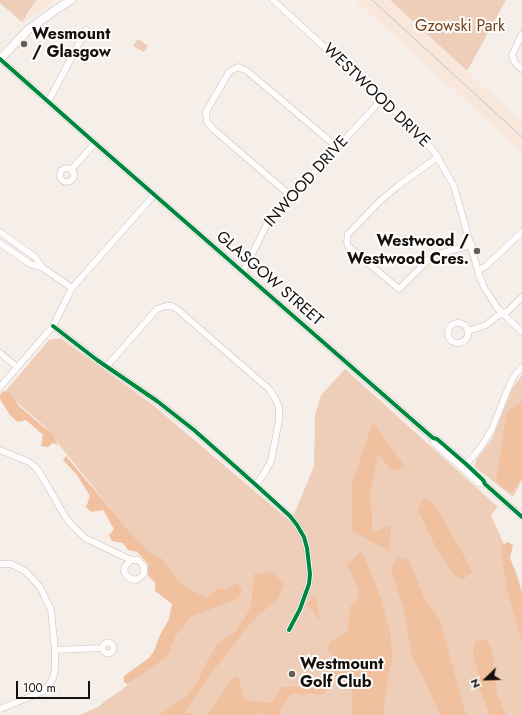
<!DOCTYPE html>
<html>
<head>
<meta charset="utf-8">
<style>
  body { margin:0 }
  #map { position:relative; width:522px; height:715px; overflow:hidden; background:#f6eee9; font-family:Jost,sans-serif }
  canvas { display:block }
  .north { position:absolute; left:466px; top:659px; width:40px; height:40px; -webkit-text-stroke:3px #fdfdfd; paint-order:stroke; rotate:247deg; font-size:11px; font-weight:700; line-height:16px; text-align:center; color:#16100c }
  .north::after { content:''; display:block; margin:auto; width:14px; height:18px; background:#16100c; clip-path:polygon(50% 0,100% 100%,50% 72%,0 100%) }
  .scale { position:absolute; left:16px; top:681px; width:74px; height:18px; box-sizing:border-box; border:2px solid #16100c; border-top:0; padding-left:5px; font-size:12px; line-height:14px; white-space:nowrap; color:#16100c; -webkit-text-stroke:3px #fdfdfd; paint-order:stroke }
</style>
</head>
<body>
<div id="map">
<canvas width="522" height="715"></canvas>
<div class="north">N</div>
<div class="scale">100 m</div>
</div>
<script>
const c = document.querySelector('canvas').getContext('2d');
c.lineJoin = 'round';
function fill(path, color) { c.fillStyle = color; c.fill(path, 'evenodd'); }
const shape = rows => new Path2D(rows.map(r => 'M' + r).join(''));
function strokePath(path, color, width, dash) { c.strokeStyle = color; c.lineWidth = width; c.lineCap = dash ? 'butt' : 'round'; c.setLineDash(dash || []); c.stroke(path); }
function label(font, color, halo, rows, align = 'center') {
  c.font = font + ' Jost,sans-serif'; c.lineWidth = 4; c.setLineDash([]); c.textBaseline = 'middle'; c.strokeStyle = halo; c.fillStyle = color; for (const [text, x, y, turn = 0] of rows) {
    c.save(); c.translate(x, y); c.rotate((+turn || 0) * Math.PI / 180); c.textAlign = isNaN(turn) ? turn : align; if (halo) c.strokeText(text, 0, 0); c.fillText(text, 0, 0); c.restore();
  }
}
fill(shape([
  [0,0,55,0,23,23,0,3],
  [355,0,390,0,522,123,522,152]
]), '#fae7dc');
fill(shape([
  [0,0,36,0,22,22,0,3],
  [390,0,506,0,467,71],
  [138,39,148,46,144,52,133,46],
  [60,338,153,405,291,522,314,466,315,415,321,395,345,369,498,507,491,515,517,574,522,592,522,715,80,715,98,707,108,699,123,689,150,661,180,601,106,503,44,426,5,392,49,340],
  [522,375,522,480,513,497,475,467,476,460,492,439,512,389]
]), '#eeceb9');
fill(shape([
  [3,391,10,393,19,406,53,435,58,445,53,443,48,447,41,446,43,435,26,420,18,422,10,415,0,399,0,395],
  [522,401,522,478,512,492,503,488,496,481,507,412],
  [373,422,405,467,398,469,391,470,378,454,370,493,373,533,391,525,389,551,352,531,352,483],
  [66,456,133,536,151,554,161,558,178,580,187,588,206,598,219,588,225,590,236,583,242,589,239,598,191,617,176,635,168,656,127,684,124,682,124,676,149,658,154,651,159,637,169,619,172,604,155,591,155,582,148,576,148,564,137,552,128,550,123,543,112,541,109,535,114,529,103,510,91,512,86,507,90,496,77,475,63,460],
  [424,498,434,504,463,554,472,572,462,580,453,573,436,548,418,510],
  [507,542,513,545,510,558,522,594,522,642,507,590,501,547],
  [361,552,369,567,380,596,390,632,393,658,388,677,383,715,352,715,352,692,341,676,333,677,324,694,291,694,279,711,279,715,264,715,262,712,255,715,207,715,232,679,238,676,245,700,271,703,282,687,309,686,325,673,329,664,335,658,328,651,329,642,347,632,351,605,357,599,359,590,347,565],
  [397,557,409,560,424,597,440,620,466,715,440,715,423,676,412,657,404,610,391,570],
  [273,572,284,585,277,601,259,614,245,630,214,670,184,713,198,715,159,715,185,697,197,683,205,665,218,644,235,632,247,614,251,607,254,574],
  [315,596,320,620,306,604],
  [480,639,487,640,492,651,497,694,506,715,490,715,480,690,478,672,473,654,475,642]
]), '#f1c09e');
const minor = shape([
  [273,0,415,130,435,153,454,186,479,275,484,287,498,309,522,332],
  [522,34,512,55,515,63,522,69],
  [0,59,95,143,433,438,437,439,466,464,483,480,485,484,522,517],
  [48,102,86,30],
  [438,157,399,185,380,201,348,234,347,242,348,246,399,289,428,260,438,254,472,245],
  '60 175a7 7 0 1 1 14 0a7 7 0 1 1-14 0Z',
  [71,170,95,143],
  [292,197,212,128,207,122,206,112,229,72,238,67,247,71,337,147],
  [0,232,35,257,43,268],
  [0,243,30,264,43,268,72,288],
  [478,270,486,266,522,232],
  [243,272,267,224,382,99],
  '448 333a10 10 0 1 1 20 0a10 10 0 1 1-20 0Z',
  [53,326,97,360,157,401,194,430,256,485,290,516,297,525,304,537,307,548,310,574,309,584,300,609,289,630],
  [468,331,486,325,497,316,508,311,522,297],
  [0,353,17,367],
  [106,367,157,309,166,306,172,306,178,310,269,389,275,398,279,407,279,420,271,461,263,475,256,485],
  [0,387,53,326,72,288,154,195],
  [433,438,434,443,479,483,485,484],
  [0,450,29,462,35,467,40,473,66,518,74,527,85,538,131,560,138,560,141,563,144,567,144,573,142,576,136,580,129,578,124,572,125,566,131,560],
  [463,468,481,447,492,429,510,384,514,376,522,367],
  [0,564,11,564,25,571,40,587,51,610,55,650,55,669,53,678,49,685,42,692,0,709],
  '102.5 648a5.5 5.5 0 1 1 11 0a5.5 5.5 0 1 1-11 0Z',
  [55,650,102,648]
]);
const major = shape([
  [0,59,29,29,54,11,71,0]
]);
strokePath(minor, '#c8c1bc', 7);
strokePath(major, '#c8c1bc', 9);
strokePath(minor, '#fefcfc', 6);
strokePath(major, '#fefcfc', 8);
strokePath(shape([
  [372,0,522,137]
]), '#d6d3d1', 1.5);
strokePath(shape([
  [0,59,95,143,433,438,437,439,466,464,483,480,485,484,522,517],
  [53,326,97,360,157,401,194,430,256,485,290,516,297,525,304,537,307,548,310,574,309,584,300,609,289,630]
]), '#00873e', 4);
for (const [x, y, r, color] of [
  [24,44,4,"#645e59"],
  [477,251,4,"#645e59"],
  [292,674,4,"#645e59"]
]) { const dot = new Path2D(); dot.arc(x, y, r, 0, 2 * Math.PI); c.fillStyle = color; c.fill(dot); strokePath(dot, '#fdfdfd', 1.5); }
label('16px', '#753f15', '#fdfdfd', [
  ["Gzowski Park",460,27]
]);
label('bold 16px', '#16100c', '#fdfdfd', [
  ["Wesmount",32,35],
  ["/ Glasgow",32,53],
  ["Westwood /",469,242,"right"],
  ["Westwood Cres.",469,260,"right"],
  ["Westmount",300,665],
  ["Golf Club",300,683]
], 'left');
label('16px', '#16100c', '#fdfdfd', [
  ["WESTWOOD DRIVE",376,96,44],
  ["INWOOD DRIVE",307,182,-48],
  ["GLASGOW STREET",269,279,41]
]);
</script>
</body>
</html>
